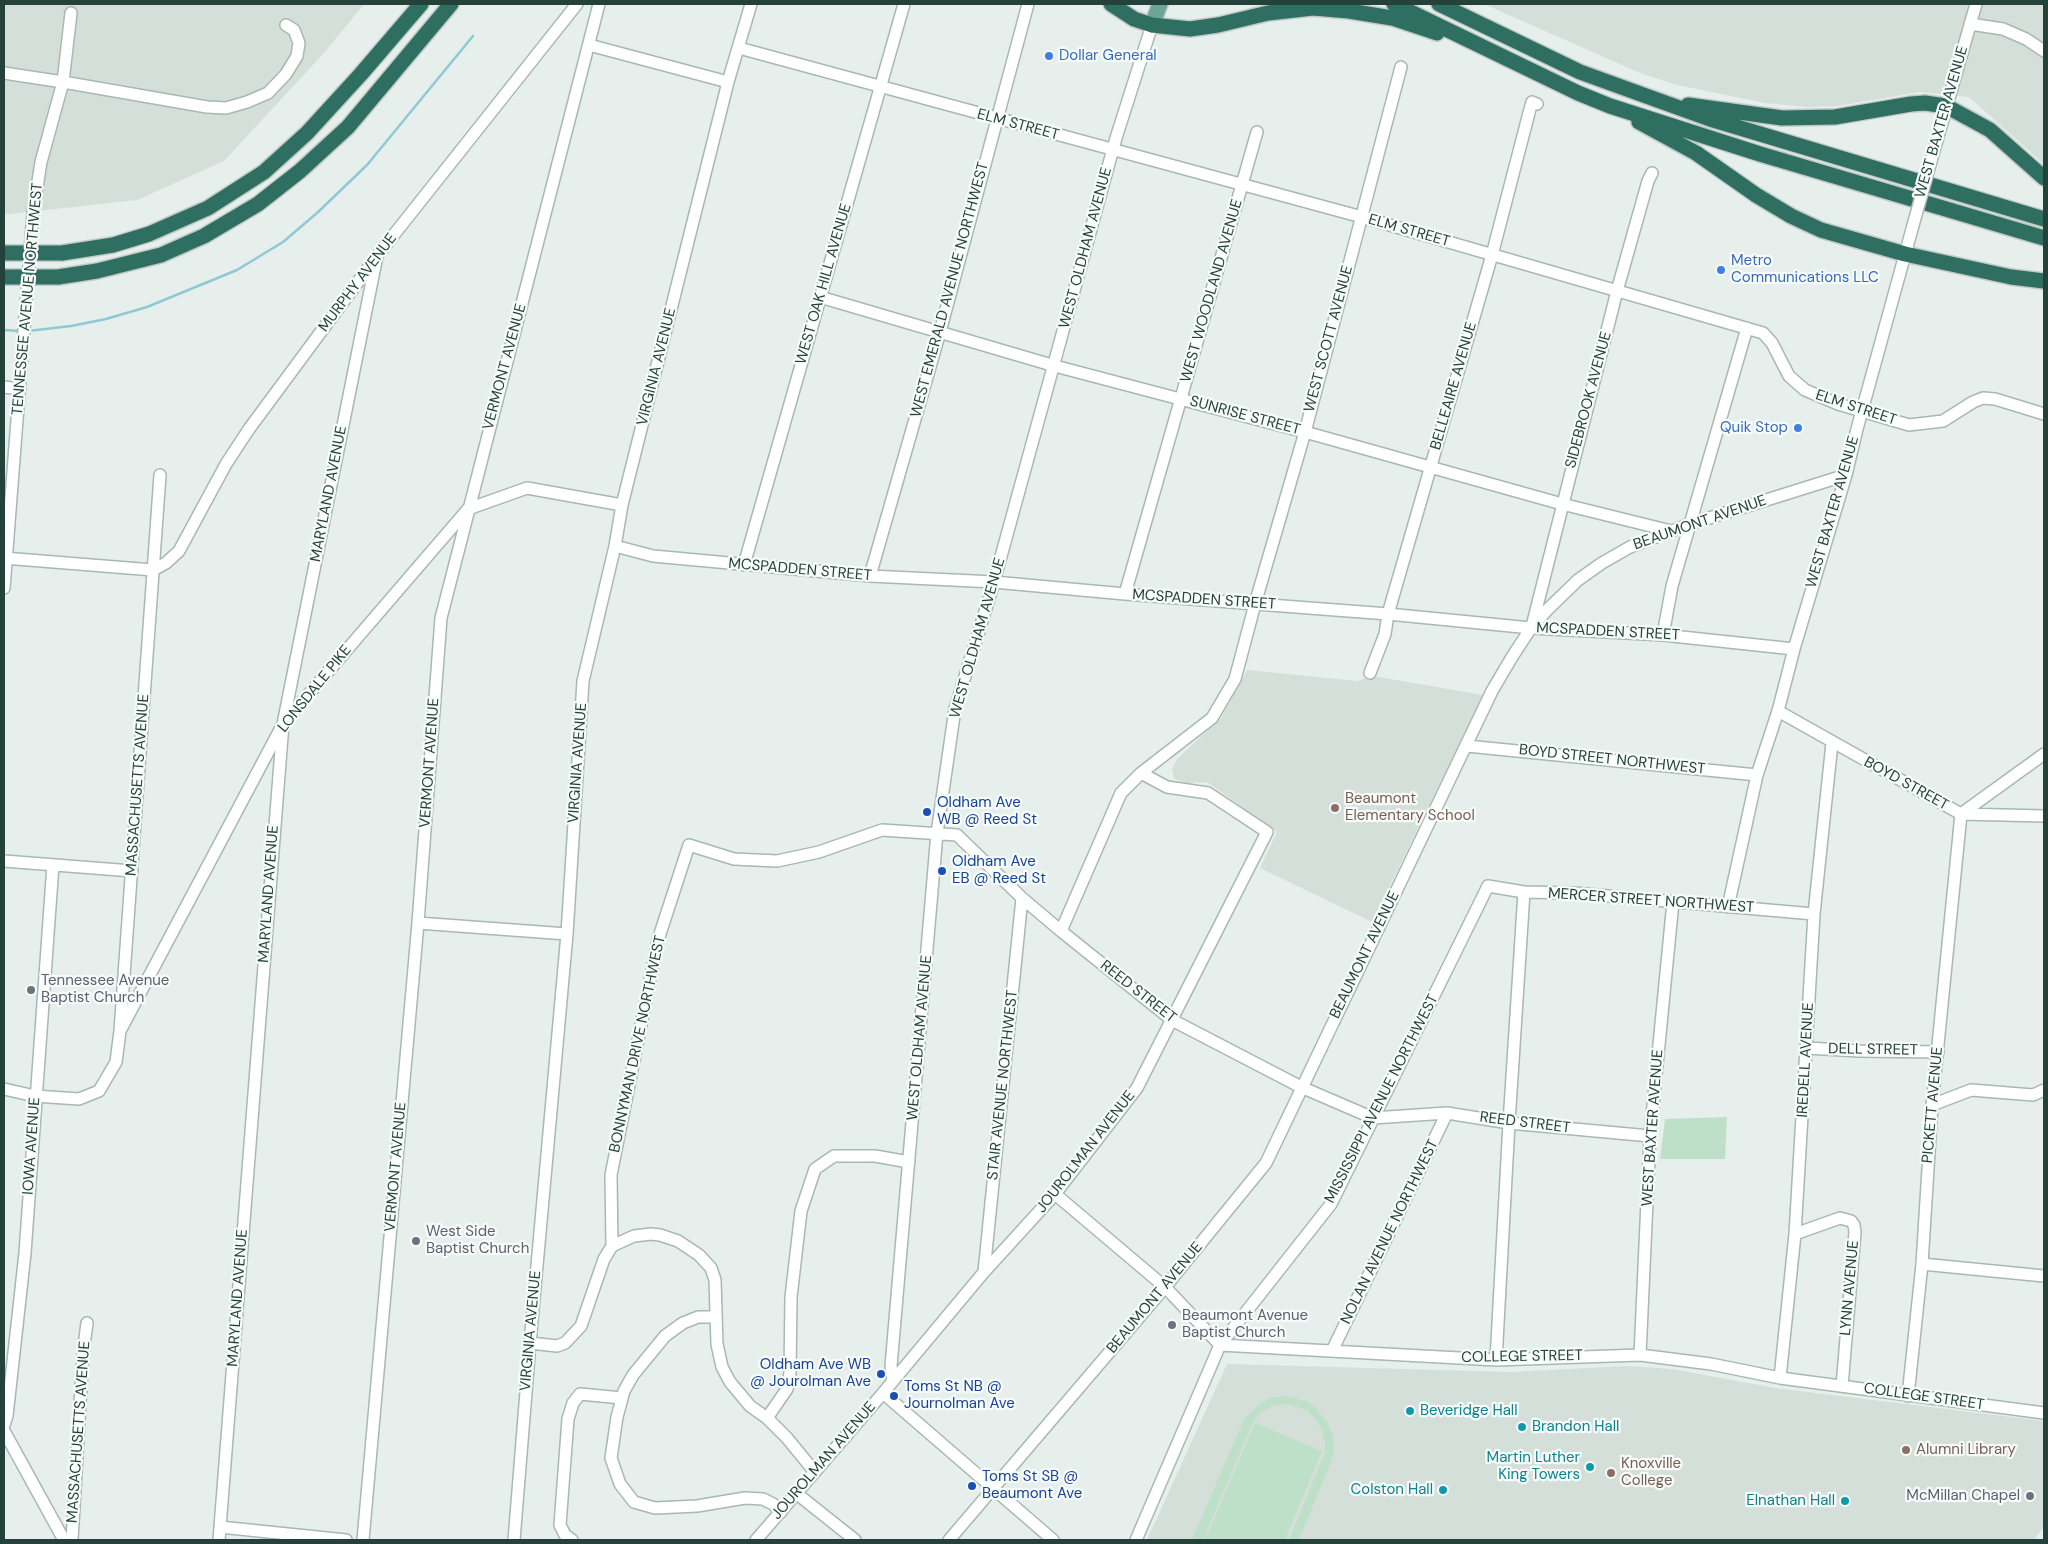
<!DOCTYPE html>
<html>
<head>
<meta charset="utf-8">
<style>
  body { margin:0 }
  #map { position:relative; width:2048px; height:1544px; overflow:hidden; background:#e6efeb; font-family:"DM Sans",sans-serif }
  canvas { display:block }
  .frame { position:absolute; inset:0; border:5px solid #24423a; pointer-events:none }
</style>
</head>
<body>
<div id="map">
<canvas width="2048" height="1544"></canvas>
<div class="frame"></div>
</div>
<script>
const c = document.querySelector('canvas').getContext('2d');
c.lineJoin = 'round';
function fill(path, color) { c.fillStyle = color; c.fill(path, 'evenodd'); }
const shape = rows => new Path2D(rows.map(r => 'M' + r).join(''));
function strokePath(path, color, width, dash) { c.strokeStyle = color; c.lineWidth = width; c.lineCap = dash ? 'butt' : 'round'; c.setLineDash(dash || []); c.stroke(path); }
function label(font, color, halo, rows, align = 'center') {
  c.font = font + ' "DM Sans",sans-serif'; c.lineWidth = 4.5; c.setLineDash([]); c.textBaseline = 'middle'; c.strokeStyle = halo; c.fillStyle = color; for (const [text, x, y, turn = 0] of rows) {
    c.save(); c.translate(x, y); c.rotate((+turn || 0) * Math.PI / 180); c.textAlign = isNaN(turn) ? turn : align; if (halo) c.strokeText(text, 0, 0); c.fillText(text, 0, 0); c.restore();
  }
}
fill(shape([
  [4,4,364,4,324,53,224,161,137,200,10,214,4,214],
  [1484,4,2044,4,2044,164,1969,97,1920,92,1837,106,1807,107,1765,103,1677,85,1640,73],
  [1247,670,1357,681,1373,676,1483,695,1372,922,1260,868,1277,832,1207,782,1185,783,1175,779,1172,770,1177,759,1221,718],
  [1227,1364,1511,1372,1627,1366,1672,1369,1775,1388,2044,1421,2044,1526,2034,1540,1147,1540]
]), '#d4dfda');
fill(shape([
  [1727,1117,1725,1159,1660,1159,1665,1119],
  [1286,1396,1306,1401,1314,1406,1328,1423,1333,1436,1334,1449,1331,1462,1299,1540,1289,1540,1325,1452,1325,1442,1322,1431,1316,1420,1307,1411,1295,1406,1282,1404,1271,1407,1261,1412,1253,1422,1203,1540,1192,1540,1244,1419,1262,1402,1274,1397],
  [1255,1423,1322,1451,1285,1540,1205,1540]
]), '#bfe0c8');
strokePath(shape([
  [4,330,20,331],
  [28,331,71,326,106,319,147,307,237,270,283,242,317,213,367,165,473,36]
]), '#8ec9d4', 2.5);
const minor = shape([
  [1970,24,2003,29,2026,39,2044,51],
  [589,45,728,82],
  [739,48,1362,217,1763,333,1772,343,1789,376,1805,390,1838,404,1909,425,1943,421,1973,402,1983,398,1995,399,2044,414],
  [4,73,63,82,207,107,226,108,247,102,268,93,286,74,297,56,299,43,294,30,286,25],
  [1931,161,1976,4],
  [820,297,1055,366,1305,432,1562,504,1671,531],
  [4,387,20,389],
  [615,546,653,556,870,576,994,582,1125,594,1388,614,1531,628,1663,635,1794,649],
  [4,558,153,570,166,563,179,551,226,464,249,429,377,256,577,4],
  [744,565,904,4],
  [870,576,940,332,1028,4],
  [4,588,33,213,41,162,63,82,71,13],
  [1125,594,1257,132],
  [1532,626,1617,291,1648,181,1652,173],
  [1663,635,1672,586,1747,328],
  [1370,673,1385,634,1388,614,1492,255,1530,109,1532,102,1537,104],
  [1778,711,1961,814,2044,816],
  [1467,746,1757,775],
  [4,861,132,871],
  [1728,907,1757,775,1778,711,1794,649,1846,475,1857,429,1912,229],
  [418,923,567,934],
  [1061,931,1121,793,1141,773,1212,718,1235,679,1255,604,1305,432,1401,67],
  [120,1031,283,724,468,509,527,488,622,505],
  [1807,1048,1859,1051,1938,1052],
  [4,1089,35,1096,79,1099,99,1091,116,1062,120,1031,160,475],
  [1932,1105,1971,1090,2033,1095,2044,1090],
  [1055,1194,1165,1287,1220,1345,1496,1360,1640,1355,1711,1364,1780,1378,2044,1413],
  [1795,1234,1840,1218,1851,1221,1854,1225,1855,1232,1842,1386],
  [612,1246,611,1175,658,940,689,845,734,859,777,861,819,852,882,830,957,835,1022,898,1061,931,1172,1020,1301,1087,1373,1118,1447,1113,1509,1123,1650,1136],
  [1922,1264,2044,1276],
  [984,1272,1022,898],
  [715,1317,698,1317,683,1323,665,1336,633,1375,624,1391,617,1417,611,1458,620,1484,634,1502,655,1508,697,1506,745,1498,763,1499,773,1504,781,1512],
  [530,1343,557,1346,565,1343,581,1326,604,1259,612,1246,634,1236,651,1234,660,1235,678,1241,699,1255,711,1268,715,1280,717,1344,722,1367,730,1382,750,1406,767,1418,787,1438,814,1471],
  [1332,1351,1447,1113],
  [1640,1355,1650,1136,1673,902],
  [1496,1360,1509,1123,1524,892],
  [1780,1378,1795,1234,1814,914,1832,743],
  [893,1381,891,1366,937,833,955,709,994,582,1116,138,1152,25],
  [883,1393,1053,1540],
  [1908,1396,1922,1264,1932,1105,1961,814,2044,754],
  [767,1418,787,1389,790,1373,791,1297,801,1211,815,1169,834,1156,875,1156,909,1162],
  [4,1425,7,1416,25,1253,53,865],
  [4,1431,64,1540],
  [796,1493,855,1540],
  [220,1527,346,1540],
  [72,1540,83,1353,87,1323],
  [219,1540,283,724,377,256],
  [363,1540,418,923,441,618,599,4],
  [514,1540,530,1343,567,934,583,681,615,546,622,505,728,82,751,4],
  [572,1540,565,1535,560,1525,568,1419,573,1403,580,1394,622,1398],
  [756,1540,883,1393,984,1272,1055,1194,1137,1088,1267,832,1208,793,1167,787,1141,773],
  [949,1540,1165,1287,1266,1163,1492,691,1512,657,1531,628,1547,610,1578,580,1602,563,1630,547,1690,524,1846,475],
  [1136,1540,1220,1345,1331,1204,1488,886,1524,892,1574,893,1814,914]
]);
const major = shape([
  [1152,25,1160,4]
]);
const highway = shape([
  [1111,4,1134,19,1152,25,1190,29,1218,25,1268,13,1313,8,1349,11,1392,18,1437,33],
  [1394,4,1578,93,1610,106,1760,154,2044,238],
  [1439,4,1580,72,1660,101,1710,119,2044,219],
  [1688,105,1782,118,1835,117,1911,104,1925,103,1946,106,1990,130,2044,178],
  [1639,122,1696,153,1756,195,1791,216,1821,230,1905,254,2011,277,2044,281],
  [62,253,113,245,149,234,208,208,264,172,307,133,361,74,421,4],
  [58,277,97,271,161,255,204,236,258,204,300,171,348,127,451,4]
]);
strokePath(minor, '#a8b8b2', 14);
strokePath(major, '#c2cac8', 18);
strokePath(highway, '#c2cac8', 18);
strokePath(minor, '#fff', 11);
strokePath(major, '#6aa596', 15);
strokePath(highway, '#2f6f62', 15);
const minorBridge = shape([
  [1912,229,1931,161]
]);
const highwayBridge = shape([
  [4,253,62,253],
  [4,277,58,277]
]);
strokePath(minorBridge, '#a8b8b2', 14, []);
strokePath(highwayBridge, '#c2cac8', 18, []);
strokePath(minorBridge, '#fff', 11);
strokePath(highwayBridge, '#2f6f62', 15);
for (const [x, y, r, color] of [
  [1049,56,5,"#3f7fe0"],
  [1721,270,5,"#3f7fe0"],
  [1798,428,5,"#3f7fe0"],
  [1335,808,5,"#8d6e63"],
  [927,812,5,"#1a4fb4"],
  [942,871,5,"#1a4fb4"],
  [31,990,5,"#6b7280"],
  [416,1241,5,"#6b7280"],
  [1172,1325,5,"#6b7280"],
  [881,1374,5,"#1a4fb4"],
  [894,1396,5,"#1a4fb4"],
  [1410,1411,5,"#0f9aa8"],
  [1522,1427,5,"#0f9aa8"],
  [1906,1450,5,"#8d6e63"],
  [1590,1467,5,"#0f9aa8"],
  [1611,1473,5,"#8d6e63"],
  [972,1486,5,"#1a4fb4"],
  [1443,1490,5,"#0f9aa8"],
  [2030,1496,5,"#6b7280"],
  [1845,1501,5,"#0f9aa8"]
]) { const dot = new Path2D(); dot.arc(x, y, r, 0, 2 * Math.PI); c.fillStyle = color; c.fill(dot); strokePath(dot, '#f7fbf9', 2); }
label('15px', '#366cbe', '#f7fbf9', [
  ["Dollar General",1059,56],
  ["Metro",1731,261],
  ["Communications LLC",1731,278],
  ["Quik Stop",1788,428,"right"]
], 'left');
label('15px', '#24423a', '#f7fbf9', [
  ["WEST BAXTER AVENUE",1942,122,-74],
  ["ELM STREET",1018,125,15],
  ["ELM STREET",1409,231,16],
  ["WEST OLDHAM AVENUE",1086,248,-75],
  ["MURPHY AVENUE",358,283,-53],
  ["WEST OAK HILL AVENUE",824,284,-74],
  ["WEST EMERALD AVENUE NORTHWEST",950,290,-75],
  ["WEST WOODLAND AVENUE",1212,291,-74],
  ["TENNESSEE AVENUE NORTHWEST",28,299,-85],
  ["WEST SCOTT AVENUE",1329,339,-75],
  ["VERMONT AVENUE",505,367,-75],
  ["VIRGINIA AVENUE",657,367,-76],
  ["BELLEAIRE AVENUE",1454,386,-74],
  ["SIDEBROOK AVENUE",1589,400,-75],
  ["ELM STREET",1856,408,18],
  ["SUNRISE STREET",1245,416,15],
  ["MARYLAND AVENUE",329,494,-79],
  ["WEST BAXTER AVENUE",1833,512,-74],
  ["BEAUMONT AVENUE",1700,523,-19],
  ["MCSPADDEN STREET",800,570,5],
  ["MCSPADDEN STREET",1204,600,4],
  ["MCSPADDEN STREET",1608,632,3],
  ["WEST OLDHAM AVENUE",978,638,-74],
  ["LONSDALE PIKE",315,689,-51],
  ["BOYD STREET NORTHWEST",1612,760,6],
  ["VERMONT AVENUE",430,763,-86],
  ["VIRGINIA AVENUE",578,763,-86],
  ["BOYD STREET",1906,784,29],
  ["MASSACHUSETTS AVENUE",138,785,-86],
  ["MARYLAND AVENUE",269,894,-86],
  ["MERCER STREET NORTHWEST",1651,901,4],
  ["BEAUMONT AVENUE",1365,955,-64],
  ["REED STREET",1138,992,38],
  ["WEST OLDHAM AVENUE",920,1038,-85],
  ["BONNYMAN DRIVE NORTHWEST",638,1044,-78],
  ["DELL STREET",1873,1050,1],
  ["IREDELL AVENUE",1806,1060,-87],
  ["STAIR AVENUE NORTHWEST",1003,1085,-84],
  ["MISSISSIPPI AVENUE NORTHWEST",1382,1099,-63],
  ["PICKETT AVENUE",1933,1105,-85],
  ["REED STREET",1525,1123,7],
  ["WEST BAXTER AVENUE",1653,1128,-86],
  ["IOWA AVENUE",32,1146,-86],
  ["JOUROLMAN AVENUE",1086,1152,-52],
  ["VERMONT AVENUE",396,1167,-85],
  ["NOLAN AVENUE NORTHWEST",1390,1232,-64],
  ["LYNN AVENUE",1850,1288,-85],
  ["MARYLAND AVENUE",238,1298,-86],
  ["BEAUMONT AVENUE",1155,1298,-50],
  ["VIRGINIA AVENUE",531,1331,-85],
  ["COLLEGE STREET",1522,1357,-1],
  ["COLLEGE STREET",1924,1397,8],
  ["MASSACHUSETTS AVENUE",79,1432,-86],
  ["JOUROLMAN AVENUE",824,1461,-49]
]);
label('15px', '#785e54', '#f7fbf9', [
  ["Beaumont",1345,799],
  ["Elementary School",1345,816],
  ["Alumni Library",1916,1450],
  ["Knoxville",1621,1464],
  ["College",1621,1481]
], 'left');
label('15px', '#164399', '#f7fbf9', [
  ["Oldham Ave",937,803],
  ["WB @ Reed St",937,820],
  ["Oldham Ave",952,862],
  ["EB @ Reed St",952,879],
  ["Oldham Ave WB",871,1365,"right"],
  ["@ Jourolman Ave",871,1382,"right"],
  ["Toms St NB @",904,1387],
  ["Journolman Ave",904,1404],
  ["Toms St SB @",982,1477],
  ["Beaumont Ave",982,1494]
], 'left');
label('15px', '#5b616d', '#f7fbf9', [
  ["Tennessee Avenue",41,981],
  ["Baptist Church",41,998],
  ["West Side",426,1232],
  ["Baptist Church",426,1249],
  ["Beaumont Avenue",1182,1316],
  ["Baptist Church",1182,1333],
  ["McMillan Chapel",2020,1496,"right"]
], 'left');
label('15px', '#0d838f', '#f7fbf9', [
  ["Beveridge Hall",1420,1411,"left"],
  ["Brandon Hall",1532,1427,"left"],
  ["Martin Luther",1580,1458],
  ["King Towers",1580,1475],
  ["Colston Hall",1433,1490],
  ["Elnathan Hall",1835,1501]
], 'right');
</script>
</body>
</html>
